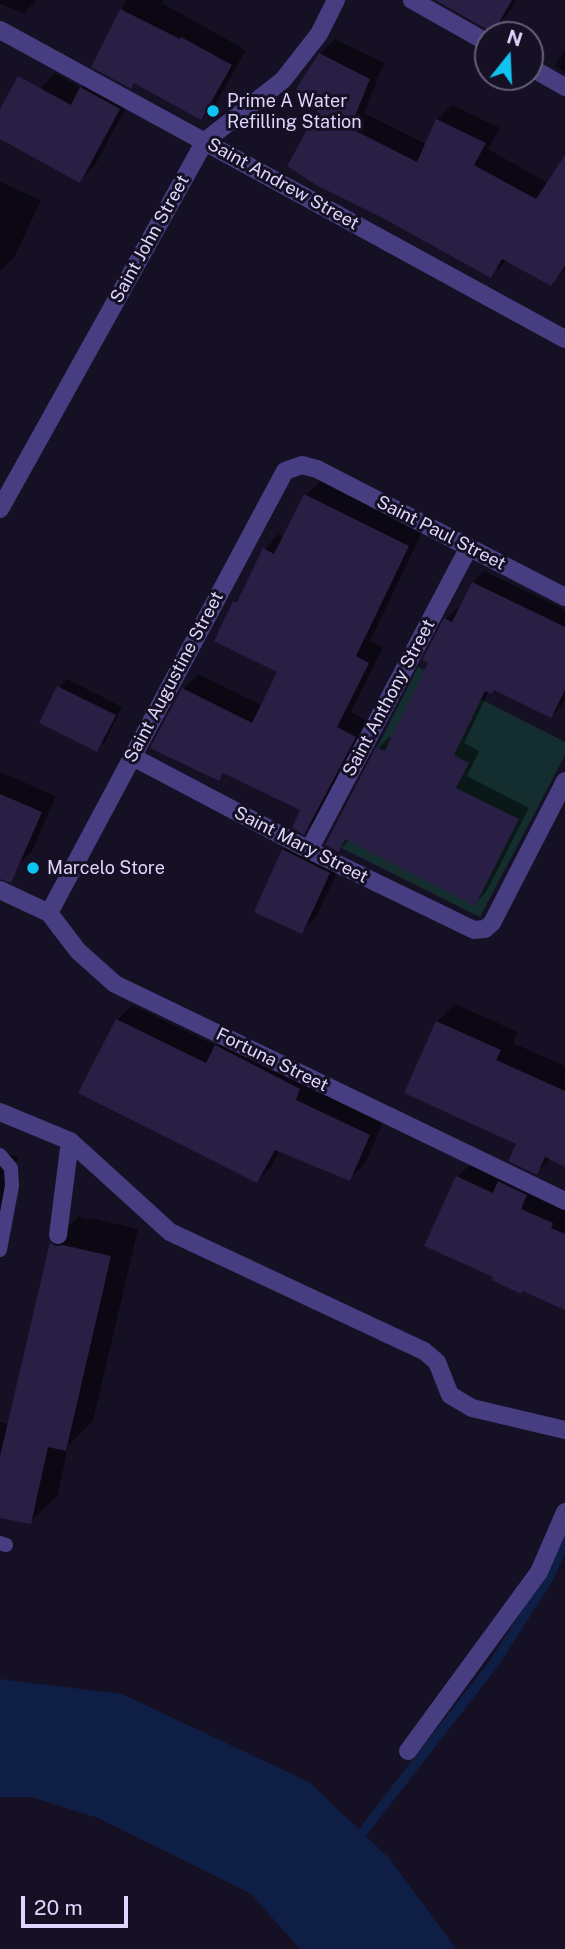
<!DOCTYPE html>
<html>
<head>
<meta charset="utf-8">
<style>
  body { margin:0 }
  #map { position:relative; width:565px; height:1949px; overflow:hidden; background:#161025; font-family:"Public Sans",sans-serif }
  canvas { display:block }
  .north { position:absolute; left:474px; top:21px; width:70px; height:70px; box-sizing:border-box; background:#161025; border:2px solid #665f7b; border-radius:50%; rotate:18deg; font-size:19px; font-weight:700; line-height:28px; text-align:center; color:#dfd6fd }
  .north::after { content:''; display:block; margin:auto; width:24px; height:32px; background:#0fc4f0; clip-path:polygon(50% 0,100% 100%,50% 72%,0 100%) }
  .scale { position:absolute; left:21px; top:1896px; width:107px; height:32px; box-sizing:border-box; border:4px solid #dfd6fd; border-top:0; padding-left:9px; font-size:21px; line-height:24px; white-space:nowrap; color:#dfd6fd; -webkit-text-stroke:5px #161025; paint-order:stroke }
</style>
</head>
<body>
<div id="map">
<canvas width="565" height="1949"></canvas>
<div class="north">N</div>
<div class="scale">20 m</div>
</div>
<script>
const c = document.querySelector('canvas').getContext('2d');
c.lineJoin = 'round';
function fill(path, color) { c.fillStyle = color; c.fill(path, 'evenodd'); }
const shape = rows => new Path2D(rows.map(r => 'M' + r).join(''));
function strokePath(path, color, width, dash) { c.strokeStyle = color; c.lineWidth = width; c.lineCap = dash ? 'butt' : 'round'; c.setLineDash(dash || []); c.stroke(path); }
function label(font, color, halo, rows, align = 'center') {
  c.font = font + ' "Public Sans",sans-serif'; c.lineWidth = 6; c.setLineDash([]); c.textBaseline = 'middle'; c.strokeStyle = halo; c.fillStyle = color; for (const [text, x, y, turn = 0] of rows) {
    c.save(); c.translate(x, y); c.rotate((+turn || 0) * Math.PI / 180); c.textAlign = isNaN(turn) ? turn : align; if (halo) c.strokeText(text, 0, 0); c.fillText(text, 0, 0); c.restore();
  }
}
fill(shape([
  [418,667,565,742,565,755,480,917,329,842]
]), '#142d2e');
fill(shape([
  [0,1679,122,1694,309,1782,390,1859,456,1949,300,1949,251,1894,98,1818,31,1797,0,1797]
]), '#0f1e45');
fill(shape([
  [0,0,37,0,24,13,0,4],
  [126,0,164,0,162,3,246,50,216,103,201,118,136,82,131,87,93,66],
  [456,0,516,0,507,15,492,30],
  [335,39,384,63,364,113,426,144,437,120,452,105,500,128,488,149,548,183,565,161,565,269,551,284,506,261,491,276,321,108,320,54],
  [565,50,565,72,555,66],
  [55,73,82,88,97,73,134,93,95,165,80,181,40,89],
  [0,182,41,200,15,256,0,271],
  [321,480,423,530,370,641,383,647,351,712,370,722,319,817,304,832,302,810,225,772,218,779,183,689,198,674,263,706,280,671,235,602,243,593,264,550,279,534,285,537,306,495],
  [484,571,565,610,565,698,562,705,551,716,495,689,489,691,464,743,479,751,467,776,529,808,486,892,475,904,349,840,339,850,378,748,389,737,393,739,431,662,446,619,457,608,460,609,473,583],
  [67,679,122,707,105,742,97,750,59,687],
  [0,772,56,796,32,851,17,866,0,859],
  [299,835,344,857,317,916,301,932,256,911,284,850],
  [455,1004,518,1032,513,1043,565,1066,565,1165,551,1158,536,1173,437,1022],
  [132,1005,217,1046,232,1031,384,1120,365,1164,349,1179,280,1150,272,1166,257,1181,117,1020],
  [0,1153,18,1156,0,1259],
  [473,1162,565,1207,565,1308,457,1177],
  [79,1216,84,1219,92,1218,138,1229,93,1421,68,1446,58,1495,30,1522,0,1516,0,1422,9,1424,51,1243]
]), '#0007');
strokePath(shape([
  [355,1842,495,1662,549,1577,565,1541]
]), '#0f1e45', 10);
fill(shape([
  [435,0,512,0,493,33],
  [120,9,180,39,181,37,232,65,201,120,134,83,131,89,91,67],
  [319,53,370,79,350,128,417,162,436,119,486,143,474,165,536,199,565,155,565,266,551,286,502,259,491,278,381,217,318,186,287,166,319,108,296,89],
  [18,76,71,105,80,87,120,109,80,183,0,139,0,109],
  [304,494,409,546,356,656,369,663,337,727,356,737,304,835,292,828,300,810,223,773,219,781,150,748,182,688,252,723,277,672,214,641,233,601,237,602,263,548,274,554],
  [472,582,565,627,565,690,551,718,494,690,492,694,485,691,454,755,469,763,456,788,519,819,475,906,345,839,339,852,325,845,376,747,385,751,428,663,422,660,444,618,452,622],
  [57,686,116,715,97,752,39,723],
  [0,794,42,812,11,883,0,879],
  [282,849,330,873,302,934,254,912],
  [116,1019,206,1063,215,1045,300,1089,296,1100,370,1135,350,1181,275,1150,257,1183,78,1093],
  [436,1021,501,1050,496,1060,565,1091,565,1167,545,1157,537,1175,508,1161,516,1144,404,1093],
  [456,1176,493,1193,498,1181,527,1195,521,1209,553,1223,551,1228,565,1234,565,1310,523,1291,521,1294,492,1280,493,1277,424,1246],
  [50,1242,56,1246,63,1245,111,1256,66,1451,48,1447,31,1524,0,1518,0,1456]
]), '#291e44');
strokePath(shape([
  [0,1155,11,1168,12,1186,0,1250],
  [0,1543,6,1545]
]), '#473e81', 14);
strokePath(shape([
  [412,0,488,43],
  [0,30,565,339],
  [530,67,565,87],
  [0,509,205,141,283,80,319,34,336,0],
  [131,756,309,850,474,930,485,929,492,923,565,781],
  [309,850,469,547],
  [0,890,49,913,78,951,115,984,565,1201],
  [49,913,285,471,302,465,317,469,565,597],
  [0,1112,70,1141,170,1232,424,1351,437,1362,450,1395,472,1408,565,1430],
  [58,1235,70,1141],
  [408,1751,539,1572,565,1512]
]), '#473e81', 18);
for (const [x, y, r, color] of [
  [213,111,7,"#0fc4f0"],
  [33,868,7,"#0fc4f0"]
]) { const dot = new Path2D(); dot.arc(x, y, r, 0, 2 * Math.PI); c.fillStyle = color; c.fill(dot); strokePath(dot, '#161025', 2.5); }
label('18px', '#dfd6fd', '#161025', [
  ["Prime A Water",227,101],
  ["Refilling Station",227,122],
  ["Marcelo Store",47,868]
], 'left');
label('18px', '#dfd6fd', '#161025', [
  ["Saint Andrew Street",283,184,29],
  ["Saint John Street",150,239,-61],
  ["Saint Paul Street",441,533,27],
  ["Saint Augustine Street",174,677,-62],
  ["Saint Anthony Street",389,698,-62],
  ["Saint Mary Street",301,845,27],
  ["Fortuna Street",272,1060,26]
]);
</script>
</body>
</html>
